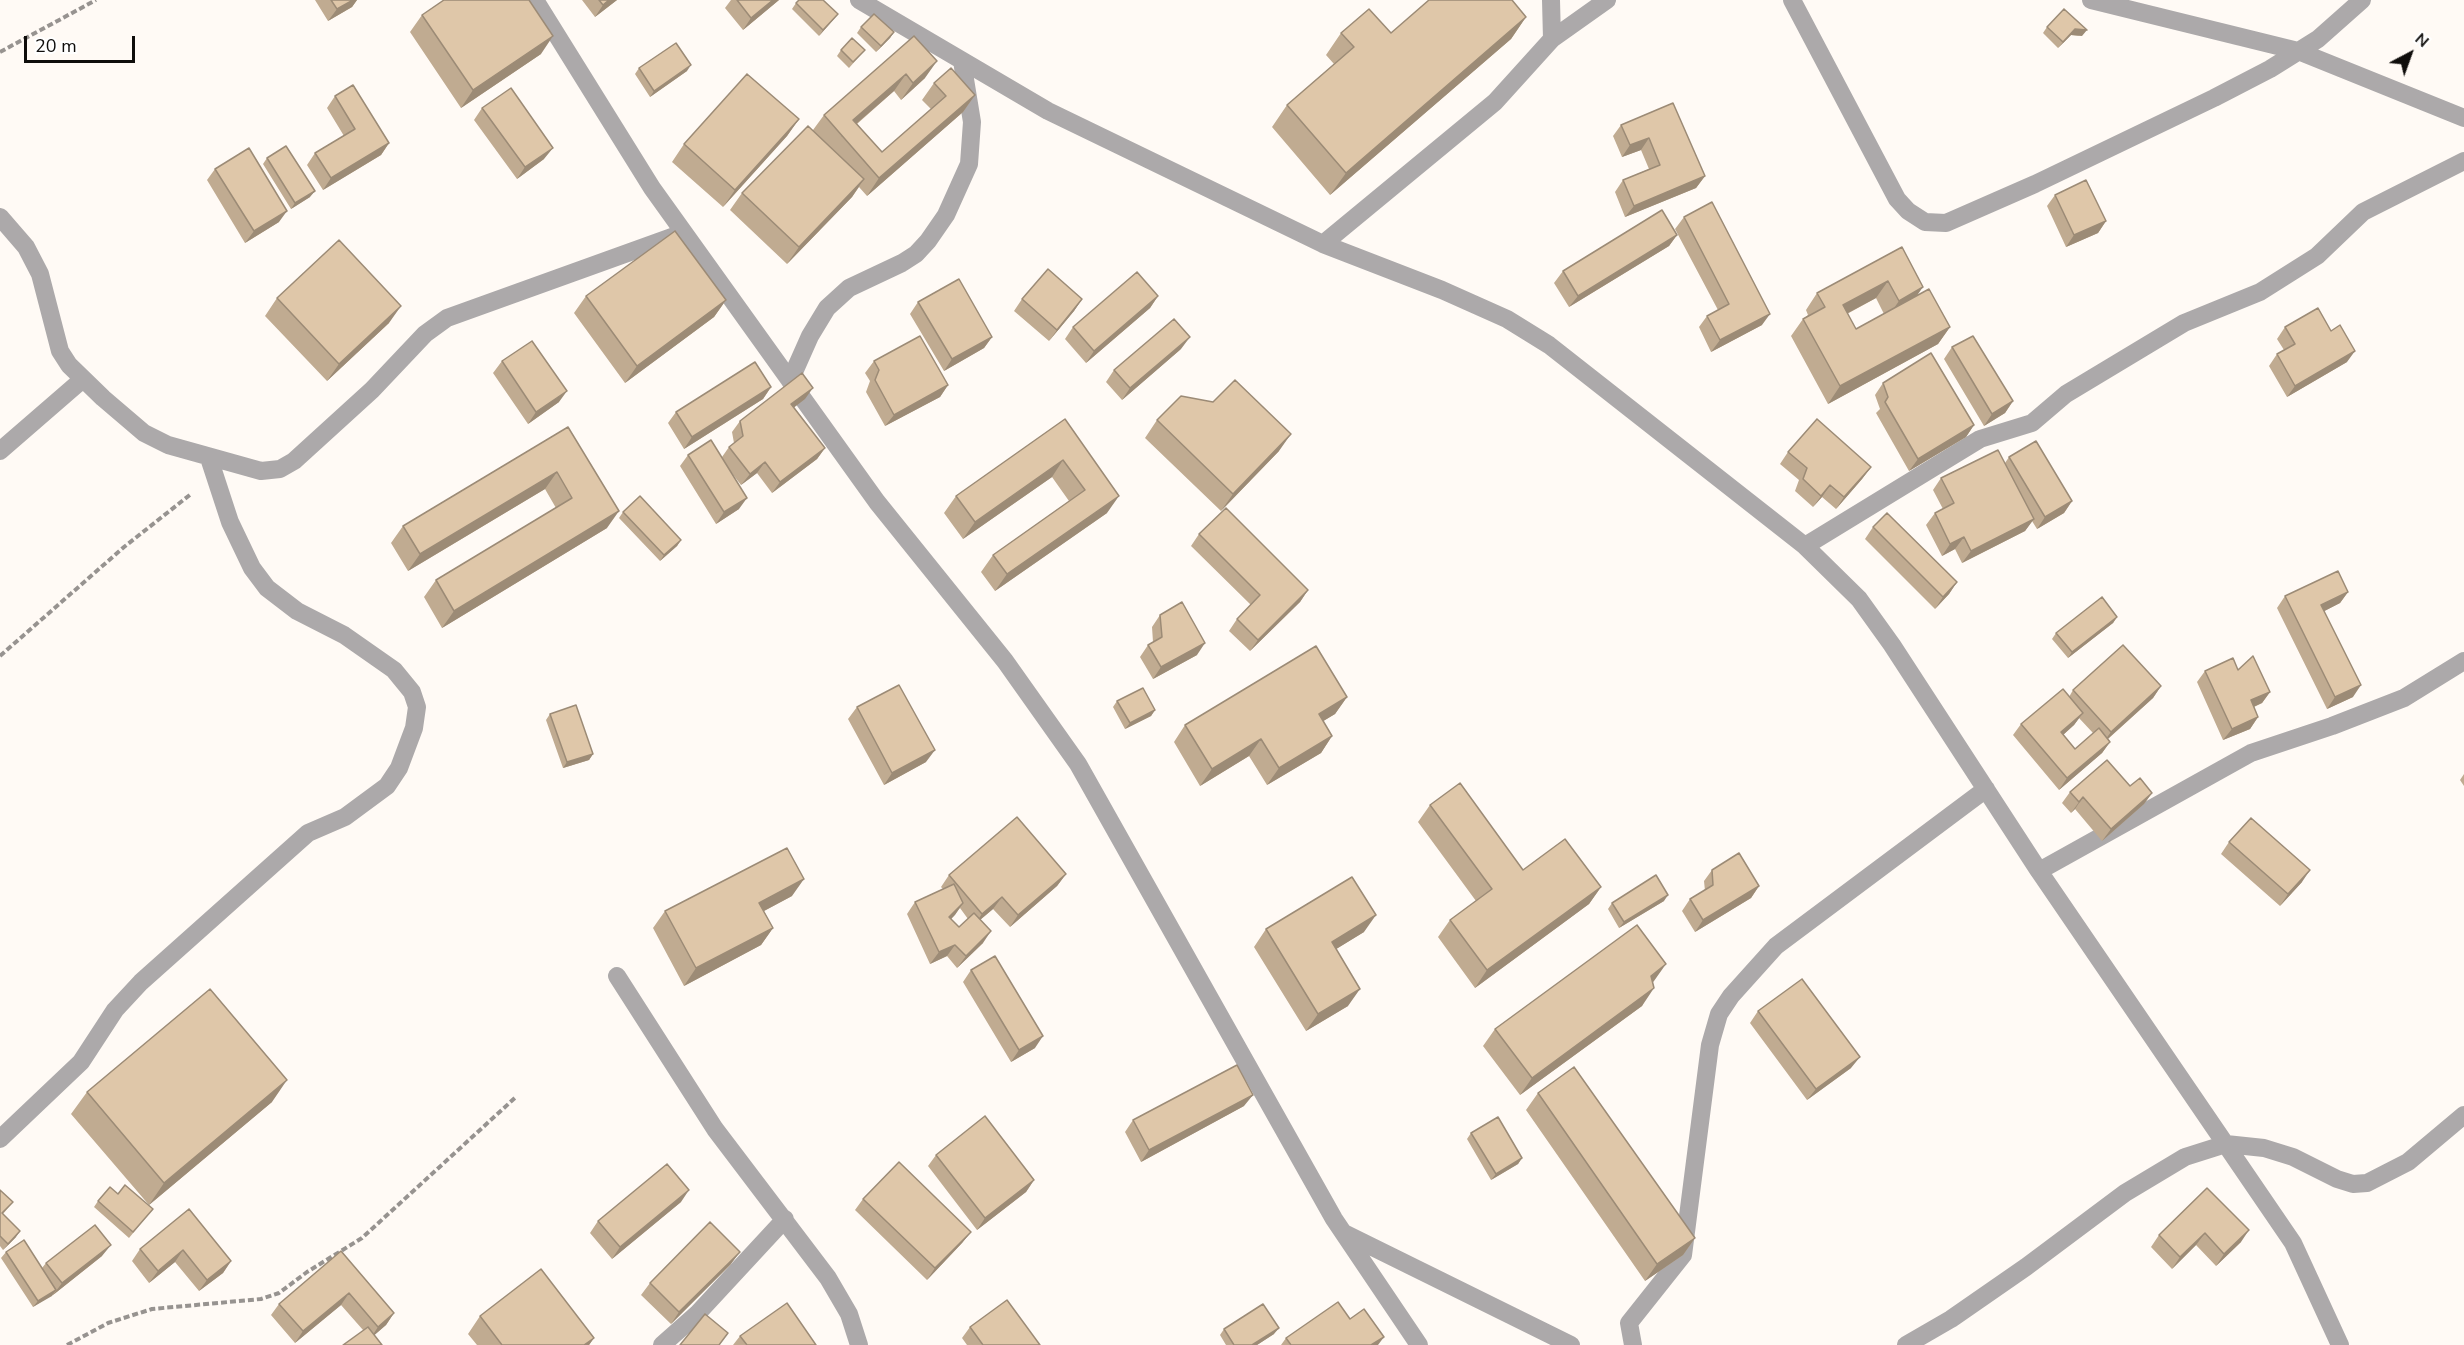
<!DOCTYPE html>
<html>
<head>
<meta charset="utf-8">
<style>
  body { margin:0 }
  #map { position:relative; width:2464px; height:1345px; overflow:hidden; background:#fffaf5; font-family:"Nunito Sans",sans-serif }
  canvas { display:block }
  .north { position:absolute; left:2380px; top:24px; width:60px; height:60px; -webkit-text-stroke:4px #fff; paint-order:stroke; rotate:41deg; font-size:16px; font-weight:700; line-height:24px; text-align:center; color:#0f0d0b }
  .north::after { content:''; display:block; margin:auto; width:21px; height:27px; background:#0f0d0b; clip-path:polygon(50% 0,100% 100%,50% 72%,0 100%) }
  .scale { position:absolute; left:24px; top:36px; width:111px; height:27px; box-sizing:border-box; border:3px solid #0f0d0b; border-top:0; padding-left:8px; font-size:18px; line-height:21px; white-space:nowrap; color:#0f0d0b; -webkit-text-stroke:4px #fff; paint-order:stroke }
</style>
</head>
<body>
<div id="map">
<canvas width="2464" height="1345"></canvas>
<div class="north">N</div>
<div class="scale">20 m</div>
</div>
<script>
const c = document.querySelector('canvas').getContext('2d');
c.lineJoin = 'round';
const shape = rows => new Path2D(rows.map(r => 'M' + r).join(''));
function strokePath(path, color, width, dash) { c.strokeStyle = color; c.lineWidth = width; c.lineCap = dash ? 'butt' : 'round'; c.setLineDash(dash || []); c.stroke(path); }
function fill(path, color) { c.fillStyle = color; c.fill(path, 'evenodd'); }
strokePath(shape([
  [0,52,96,0],
  [0,656,124,547,191,494],
  [67,1345,108,1323,152,1309,261,1299,279,1293,307,1272,362,1238,517,1096]
]), '#979390', 4, [6, 3]);
strokePath(shape([
  [535,0,652,188,877,502,1005,661,1078,764,1334,1219,1419,1345],
  [859,0,1048,111,1323,244,1442,290,1507,319,1549,345,1805,546,1859,599,1892,645,2039,871,2293,1243,2340,1345],
  [1551,0,1552,39],
  [1792,0,1897,199,1908,211,1925,222,1946,223,2035,184,2214,98,2270,69,2318,39,2362,0],
  [2091,0,2298,51,2464,118],
  [0,217,26,247,40,274,60,351,69,365,103,398,144,433,168,445,261,471,280,469,294,461,372,390,425,334,447,318,683,233],
  [1323,244,1495,102,1552,39,1607,0],
  [790,381,810,336,827,308,849,288,902,263,916,254,928,241,946,215,969,164,972,122,962,61],
  [0,451,83,379],
  [1805,546,1980,439,2032,423,2066,394,2184,323,2260,292,2317,256,2363,212,2464,161],
  [2039,871,2251,753,2332,726,2404,698,2464,661],
  [617,976,715,1129,828,1278,849,1314,859,1345],
  [0,1139,81,1062,115,1010,141,982,308,833,345,817,387,786,399,768,414,728,417,707,412,692,394,670,344,635,297,611,267,588,252,568,230,522,209,458],
  [1344,1233,1571,1345],
  [662,1345,697,1314,785,1219],
  [1633,1345,1629,1323,1683,1255,1710,1045,1719,1014,1731,996,1776,946,1986,789],
  [1906,1345,1951,1319,2026,1267,2125,1193,2185,1157,2226,1144,2264,1148,2293,1157,2337,1179,2353,1184,2367,1183,2408,1162,2464,1115]
]), '#aca9aa', 18);
fill(shape([
  [315,0,357,0,352,7,328,21],
  [582,0,617,0,595,17],
  [731,0,779,0,743,30,725,8],
  [796,3,833,20,819,36,792,9],
  [422,15,541,54,461,108,410,32],
  [1526,17,1511,39,1330,195,1272,127,1287,105,1334,64,1326,55,1341,33,1391,33],
  [861,27,894,32,890,38,876,52,857,33],
  [2047,27,2082,36,2071,35,2058,48,2043,33],
  [914,36,925,78,901,100,894,91,857,124,882,152,931,109,922,100,934,83,975,95,963,112,867,196,859,187,852,197,787,264,730,210,742,193,813,130,824,115],
  [841,50,865,50,849,68,837,56],
  [639,68,687,71,650,97,635,74],
  [335,96,389,143,381,155,323,190,307,165,315,153,344,136,327,108],
  [1673,103,1705,176,1696,188,1625,217,1615,192,1623,180,1649,169,1641,150,1622,157,1613,136,1621,125],
  [482,108,544,159,517,179,474,120],
  [799,119,787,136,723,207,672,162,684,144],
  [267,158,310,197,291,209,263,164],
  [215,169,279,222,245,243,207,180],
  [2055,195,2106,221,2098,233,2066,247,2047,206],
  [1684,217,1762,325,1711,352,1699,327,1707,316,1718,310,1675,229],
  [1677,235,1669,246,1569,307,1554,283,1563,271],
  [1902,247,1918,295,1950,327,1938,344,1828,404,1791,336,1803,319,1808,315,1806,310,1817,293],
  [1876,298,1884,314,1856,329,1847,314],
  [586,296,726,300,714,317,625,383,574,313],
  [1158,296,1150,308,1086,363,1065,339,1073,327],
  [277,298,389,323,327,381,265,316],
  [1022,299,1082,299,1074,311,1049,341,1014,311],
  [918,302,992,337,984,348,944,371,910,314],
  [2285,327,2347,362,2287,397,2269,366,2277,354,2284,350,2277,339],
  [1952,347,2013,401,2005,413,1984,426,1944,359],
  [1181,349,1122,400,1106,382,1114,370],
  [502,361,559,402,528,424,493,373],
  [874,361,948,385,940,397,885,426,866,392,870,381,865,373],
  [1883,383,1974,425,1966,437,1909,471,1876,413,1880,409,1875,395],
  [771,387,763,399,684,449,668,423,676,412],
  [805,399,794,407,825,448,817,459,772,493,757,473,741,485,731,472,739,509,716,524,680,466,688,455,722,457,729,447,734,443,732,432,740,421],
  [1065,419,1107,513,995,591,981,572,993,555,1069,501,1052,477,963,539,944,513,956,496],
  [1157,420,1279,451,1221,511,1145,438],
  [568,427,607,528,442,628,424,597,436,580,556,508,545,489,408,571,391,543,403,526],
  [1788,452,1871,467,1862,479,1836,509,1822,497,1813,507,1795,491,1799,480,1780,464],
  [2009,457,2072,501,2064,513,2037,529,2032,521,2025,531,1962,563,1955,549,1942,556,1926,525,1935,513,1943,509,1933,490,1941,478,2005,463],
  [623,512,681,540,677,546,660,561,619,518],
  [1873,527,1957,582,1949,594,1935,609,1865,539],
  [1199,534,1308,590,1300,602,1250,651,1229,631,1237,619,1251,605,1191,546],
  [2348,592,2340,603,2324,611,2353,697,2327,709,2277,608,2285,596],
  [1160,615,1197,655,1153,679,1140,657,1148,645,1153,642,1152,627],
  [2117,617,2113,623,2068,658,2052,639,2056,633],
  [2205,671,2270,692,2262,703,2254,707,2258,717,2250,729,2223,740,2197,682],
  [2161,686,2153,698,2108,739,2110,742,2102,753,2059,790,2013,735,2021,724,2069,697,2073,690],
  [2079,718,2093,733,2075,749,2063,735,2074,725],
  [1347,697,1335,714,1323,721,1332,736,1321,753,1267,785,1249,756,1200,786,1174,742,1185,725],
  [1117,701,1155,710,1151,716,1125,729,1113,707],
  [857,707,926,762,884,785,848,719],
  [550,714,593,754,589,760,563,768,546,720],
  [2464,774,2464,786,2460,780],
  [2130,786,2152,793,2144,804,2102,841,2075,809,2071,813,2062,803,2070,792],
  [1430,805,1523,870,1601,887,1589,904,1475,988,1438,937,1450,920,1476,901,1418,822],
  [2229,842,2302,882,2280,906,2221,854],
  [1712,870,1759,886,1751,898,1695,932,1682,911,1690,899,1705,891,1704,881],
  [1066,874,1057,886,1010,927,993,909,980,920,983,943,957,968,947,956,930,964,907,914,915,902,943,889,941,887,949,875],
  [960,908,968,919,959,927,951,919],
  [792,896,764,911,773,928,761,945,684,986,653,928,665,911],
  [1664,901,1619,928,1608,909,1612,903],
  [1266,929,1364,932,1336,949,1348,1006,1306,1031,1254,947],
  [971,970,1035,1048,1011,1062,963,982],
  [1654,981,1653,982,1642,1006,1520,1095,1483,1046,1495,1029],
  [1758,1011,1851,1068,1807,1100,1750,1023],
  [87,1092,272,1102,149,1205,71,1114],
  [1538,1093,1695,1238,1683,1255,1645,1281,1526,1110],
  [1244,1106,1141,1162,1125,1132,1133,1120],
  [1471,1133,1522,1158,1518,1164,1491,1180,1467,1139],
  [936,1155,1034,1180,1026,1192,977,1230,928,1166],
  [2207,1188,2241,1242,2216,1266,2196,1245,2172,1269,2151,1247,2159,1235],
  [0,1190,13,1202,3,1214,16,1237,3,1250,0,1246],
  [118,1194,148,1215,129,1238,94,1207,98,1201],
  [863,1199,971,1232,962,1243,927,1280,855,1210],
  [681,1202,612,1259,590,1233,598,1221],
  [189,1209,231,1261,223,1273,199,1291,175,1262,149,1283,132,1261,140,1249],
  [341,1251,394,1313,386,1325,374,1335,363,1330,341,1305,295,1343,271,1315,279,1304],
  [6,1252,42,1268,46,1263,102,1256,53,1295,53,1294,33,1307,1,1258],
  [731,1264,671,1324,641,1295,650,1283],
  [480,1316,594,1338,589,1345,477,1345,468,1334],
  [1350,1319,1378,1345,1281,1345,1286,1338],
  [970,1327,1040,1345,967,1345,962,1338],
  [1224,1329,1274,1334,1257,1345,1226,1345,1220,1335],
  [740,1336,816,1345,733,1345]
]), '#c0ab91');
fill(shape([
  [353,0,357,0,352,7,328,21,337,9],
  [609,0,617,0,595,17,603,5],
  [773,0,779,0,743,30,751,18],
  [838,14,833,20,819,36,823,30],
  [1526,17,1511,39,1330,195,1346,173],
  [2075,29,2087,30,2082,36,2071,35,2058,48,2063,42],
  [894,32,890,38,876,52,881,46],
  [553,36,541,54,461,108,473,90],
  [937,61,925,78,901,100,913,83],
  [691,65,687,71,650,97,654,91],
  [906,74,894,91,841,137,853,120],
  [975,95,963,112,867,196,879,178],
  [799,119,787,136,723,207,735,190],
  [1649,138,1641,150,1622,157,1630,145],
  [389,143,381,155,323,190,331,178],
  [553,148,544,159,517,179,525,167],
  [1705,176,1696,188,1625,217,1634,206],
  [864,179,852,197,787,264,799,247],
  [315,191,310,197,291,209,295,203],
  [287,211,279,222,245,243,254,231],
  [2106,221,2098,233,2066,247,2074,235],
  [1677,235,1669,246,1569,307,1578,296],
  [1888,281,1876,298,1831,322,1843,305],
  [1923,287,1911,304,1887,318,1899,301],
  [1158,296,1150,308,1086,363,1094,351],
  [1082,299,1074,311,1049,341,1057,330],
  [726,300,714,317,625,383,637,366],
  [401,306,389,323,327,381,339,364],
  [1770,314,1762,325,1711,352,1720,340],
  [1950,327,1938,344,1828,404,1840,386],
  [992,337,984,348,944,371,952,359],
  [1190,337,1181,349,1122,400,1130,388],
  [2355,351,2347,362,2287,397,2295,386],
  [948,385,940,397,885,426,894,415],
  [771,387,763,399,684,449,692,437],
  [813,388,805,399,783,416,791,404],
  [567,391,559,402,528,424,536,412],
  [2013,401,2005,413,1984,426,1992,414],
  [1974,425,1966,437,1909,471,1918,459],
  [1291,434,1279,451,1221,511,1233,494],
  [825,448,817,459,772,493,780,482],
  [1063,460,1052,477,963,539,975,522],
  [765,462,757,473,741,485,750,474],
  [1871,467,1862,479,1836,509,1844,497],
  [557,472,545,489,408,571,420,554],
  [1830,485,1822,497,1813,507,1821,496],
  [1119,496,1107,513,995,591,1007,574],
  [747,498,739,509,716,524,724,512],
  [2072,501,2064,513,2037,529,2045,517],
  [619,511,607,528,442,628,454,611],
  [2034,519,2025,531,1962,563,1971,551],
  [1964,537,1955,549,1942,556,1950,544],
  [681,540,677,546,660,561,664,555],
  [1957,582,1949,594,1935,609,1943,597],
  [1308,590,1300,602,1250,651,1258,640],
  [2348,592,2340,603,2313,617,2321,605],
  [2117,617,2113,623,2068,658,2072,652],
  [1205,643,1197,655,1153,679,1161,667],
  [2361,685,2353,697,2327,709,2335,697],
  [2161,686,2153,698,2102,744,2111,732],
  [2270,692,2262,703,2242,712,2251,700],
  [1347,697,1335,714,1307,731,1319,714],
  [1155,710,1151,716,1125,729,1130,723],
  [2083,713,2074,725,2053,744,2061,732],
  [2258,717,2250,729,2223,740,2232,729],
  [1332,736,1321,753,1267,785,1279,768],
  [1261,739,1249,756,1200,786,1212,769],
  [2110,742,2102,753,2059,790,2067,778],
  [935,750,926,762,884,785,892,773],
  [593,754,589,760,563,768,567,762],
  [2152,793,2144,804,2102,841,2111,829],
  [2083,797,2075,809,2071,813,2079,802],
  [2310,870,2302,882,2280,906,2288,894],
  [1066,874,1057,886,1010,927,1018,915],
  [804,879,792,896,747,920,759,903],
  [1759,886,1751,898,1695,932,1703,920],
  [1601,887,1589,904,1475,988,1487,970],
  [1668,895,1664,901,1619,928,1624,922],
  [1002,897,993,909,974,925,982,914],
  [963,903,955,915,941,929,949,917],
  [1376,915,1364,932,1320,959,1332,942],
  [773,928,761,945,684,986,696,968],
  [991,931,983,943,957,968,966,956],
  [955,945,947,956,930,964,939,952],
  [1666,964,1654,981,1639,993,1651,976],
  [1654,988,1642,1006,1520,1095,1532,1078],
  [1360,989,1348,1006,1306,1031,1318,1014],
  [1043,1036,1035,1048,1011,1062,1019,1050],
  [1860,1057,1851,1068,1807,1100,1816,1089],
  [287,1080,272,1102,149,1205,164,1183],
  [1253,1095,1244,1106,1141,1162,1149,1150],
  [1522,1158,1518,1164,1491,1180,1496,1174],
  [1034,1180,1026,1192,977,1230,985,1218],
  [689,1190,681,1202,612,1259,620,1247],
  [2249,1230,2241,1242,2216,1266,2224,1254],
  [20,1231,16,1237,3,1250,8,1244],
  [971,1232,962,1243,927,1280,935,1268],
  [2205,1233,2196,1245,2172,1269,2180,1257],
  [1695,1238,1683,1255,1645,1281,1657,1264],
  [111,1245,102,1256,53,1295,62,1283],
  [183,1250,175,1262,149,1283,158,1271],
  [740,1252,731,1264,671,1324,679,1312],
  [231,1261,223,1273,199,1291,207,1280],
  [56,1290,52,1296,33,1307,38,1301],
  [349,1293,341,1305,295,1343,303,1331],
  [394,1313,386,1325,370,1339,378,1327],
  [1279,1328,1274,1334,1257,1345,1252,1345],
  [1384,1337,1378,1345,1371,1345],
  [594,1338,589,1345,584,1345]
]), '#9c8b76');
const building = shape([
  [331,0,353,0,337,9,331,0],
  [444,0,529,0,553,36,473,90,422,15,444,0],
  [599,0,609,0,603,5,599,0],
  [737,0,773,0,751,18,737,0],
  [799,0,823,0,838,14,823,30,796,3,799,0],
  [1429,0,1512,0,1526,17,1346,173,1287,105,1354,47,1341,33,1369,9,1391,33,1429,0],
  [2064,9,2087,30,2075,29,2063,42,2047,27,2064,9],
  [874,14,894,32,881,46,861,27,874,14],
  [914,36,937,61,913,83,906,74,853,120,882,152,946,96,934,83,951,68,975,95,879,178,824,115,914,36],
  [852,38,865,50,853,62,841,50,852,38],
  [676,43,691,65,654,91,639,68,676,43],
  [747,74,799,119,735,190,684,144,747,74],
  [353,85,389,143,331,178,315,153,355,129,335,96,353,85],
  [511,88,553,148,525,167,482,108,511,88],
  [1673,103,1705,176,1634,206,1623,180,1660,165,1649,138,1630,145,1621,125,1673,103],
  [808,126,864,179,799,247,742,193,808,126],
  [286,146,315,191,295,203,267,158,286,146],
  [249,148,287,211,254,231,215,169,249,148],
  [2086,180,2106,221,2074,235,2055,195,2086,180],
  [1712,202,1770,314,1720,340,1707,316,1729,304,1684,217,1712,202],
  [1662,210,1677,235,1578,296,1563,271,1662,210],
  [675,231,726,300,637,366,586,296,675,231],
  [339,240,401,306,339,364,277,298,339,240],
  [1902,247,1923,287,1899,301,1888,281,1843,305,1856,329,1929,289,1950,327,1840,386,1803,319,1825,307,1817,293,1902,247],
  [1048,269,1082,299,1057,330,1022,299,1048,269],
  [1137,272,1158,296,1094,351,1073,327,1137,272],
  [959,279,992,337,952,359,918,302,959,279],
  [2318,308,2331,331,2340,325,2355,351,2295,386,2277,354,2295,344,2285,327,2318,308],
  [1174,319,1190,337,1130,388,1114,370,1174,319],
  [920,336,948,385,894,415,875,380,879,370,874,361,920,336],
  [1973,336,2013,401,1992,414,1952,347,1973,336],
  [532,341,567,391,536,412,502,361,532,341],
  [1931,353,1974,425,1918,459,1885,402,1888,397,1883,383,1931,353],
  [755,362,771,387,692,437,676,412,755,362],
  [802,373,813,388,791,404,825,448,780,482,765,462,750,474,729,447,743,436,740,421,802,373],
  [1235,380,1291,434,1233,494,1157,420,1181,396,1213,402,1235,380],
  [1065,419,1119,496,1007,574,993,555,1085,490,1063,460,975,522,956,496,1065,419],
  [1817,419,1871,467,1844,497,1830,485,1821,496,1803,479,1807,468,1788,452,1817,419],
  [568,427,619,511,454,611,436,580,572,498,557,472,420,554,403,526,568,427],
  [711,440,747,498,724,512,688,455,711,440],
  [2036,441,2072,501,2045,517,2009,457,2036,441],
  [1998,450,2034,519,1971,551,1964,537,1950,544,1935,513,1954,503,1941,478,1998,450],
  [640,496,681,540,664,555,623,512,640,496],
  [1226,508,1308,590,1258,640,1237,619,1260,595,1199,534,1226,508],
  [1887,513,1957,582,1943,597,1873,527,1887,513],
  [2338,571,2348,592,2321,605,2361,685,2335,697,2285,596,2338,571],
  [2102,597,2117,617,2072,652,2056,633,2102,597],
  [1182,602,1205,643,1161,667,1148,645,1162,637,1160,615,1182,602],
  [2123,645,2161,686,2111,732,2073,690,2123,645],
  [1316,646,1347,697,1319,714,1332,736,1279,768,1261,739,1212,769,1185,725,1316,646],
  [2253,656,2270,692,2251,700,2258,717,2232,729,2205,671,2233,658,2238,670,2253,656],
  [899,685,935,750,892,773,857,707,899,685],
  [1143,688,1155,710,1130,723,1117,701,1143,688],
  [2063,689,2083,713,2061,732,2075,749,2099,728,2110,742,2067,778,2021,724,2063,689],
  [576,705,593,754,567,762,550,714,576,705],
  [2107,760,2130,786,2140,778,2152,793,2111,829,2083,797,2079,802,2070,792,2107,760],
  [1460,783,1523,870,1565,839,1601,887,1487,970,1450,920,1492,889,1430,805,1460,783],
  [1017,817,1066,874,1018,915,1002,897,982,914,949,875,1017,817],
  [2251,818,2310,870,2288,894,2229,842,2251,818],
  [787,848,804,879,759,903,773,928,696,968,665,911,787,848],
  [1739,853,1759,886,1703,920,1690,899,1713,885,1712,870,1739,853],
  [1656,875,1668,895,1624,922,1612,903,1656,875],
  [1352,877,1376,915,1332,942,1360,989,1318,1014,1266,929,1352,877],
  [954,884,963,903,949,917,959,927,974,913,991,931,966,956,955,945,939,952,915,902,954,884],
  [1637,925,1666,964,1651,976,1654,988,1532,1078,1495,1029,1637,925],
  [995,956,1043,1036,1019,1050,971,970,995,956],
  [1802,979,1860,1057,1816,1089,1758,1011,1802,979],
  [210,989,287,1080,164,1183,87,1092,210,989],
  [1237,1065,1253,1095,1149,1150,1133,1120,1237,1065],
  [1574,1067,1695,1238,1657,1264,1538,1093,1574,1067],
  [985,1116,1034,1180,985,1218,936,1155,985,1116],
  [1498,1117,1522,1158,1496,1174,1471,1133,1498,1117],
  [899,1162,971,1232,935,1268,863,1199,899,1162],
  [667,1164,689,1190,620,1247,598,1221,667,1164],
  [125,1185,153,1209,133,1232,98,1201,110,1187,118,1194,125,1185],
  [2207,1188,2249,1230,2224,1254,2205,1233,2180,1257,2159,1235,2207,1188],
  [0,1190,13,1202,2,1213,20,1231,8,1244,0,1236,0,1190],
  [189,1209,231,1261,207,1280,183,1250,158,1271,140,1249,189,1209],
  [710,1222,740,1252,679,1312,650,1283,710,1222],
  [95,1225,111,1245,62,1283,46,1263,95,1225],
  [24,1240,56,1290,38,1301,6,1252,24,1240],
  [341,1251,394,1313,378,1327,349,1293,303,1331,279,1304,341,1251],
  [541,1269,594,1338,584,1345,502,1345,480,1316,541,1269],
  [1007,1300,1040,1345,983,1345,970,1327,1007,1300],
  [1338,1302,1350,1319,1364,1309,1384,1337,1371,1345,1291,1345,1286,1338,1338,1302],
  [787,1303,816,1345,747,1345,740,1336,787,1303],
  [1263,1304,1279,1328,1252,1345,1234,1345,1224,1329,1263,1304],
  [705,1314,728,1333,719,1345,680,1345,705,1314],
  [368,1327,382,1345,343,1345,368,1327]
]);
fill(building, '#dfc7a9');
strokePath(building, '#9c8b76', 1.5);
</script>
</body>
</html>
